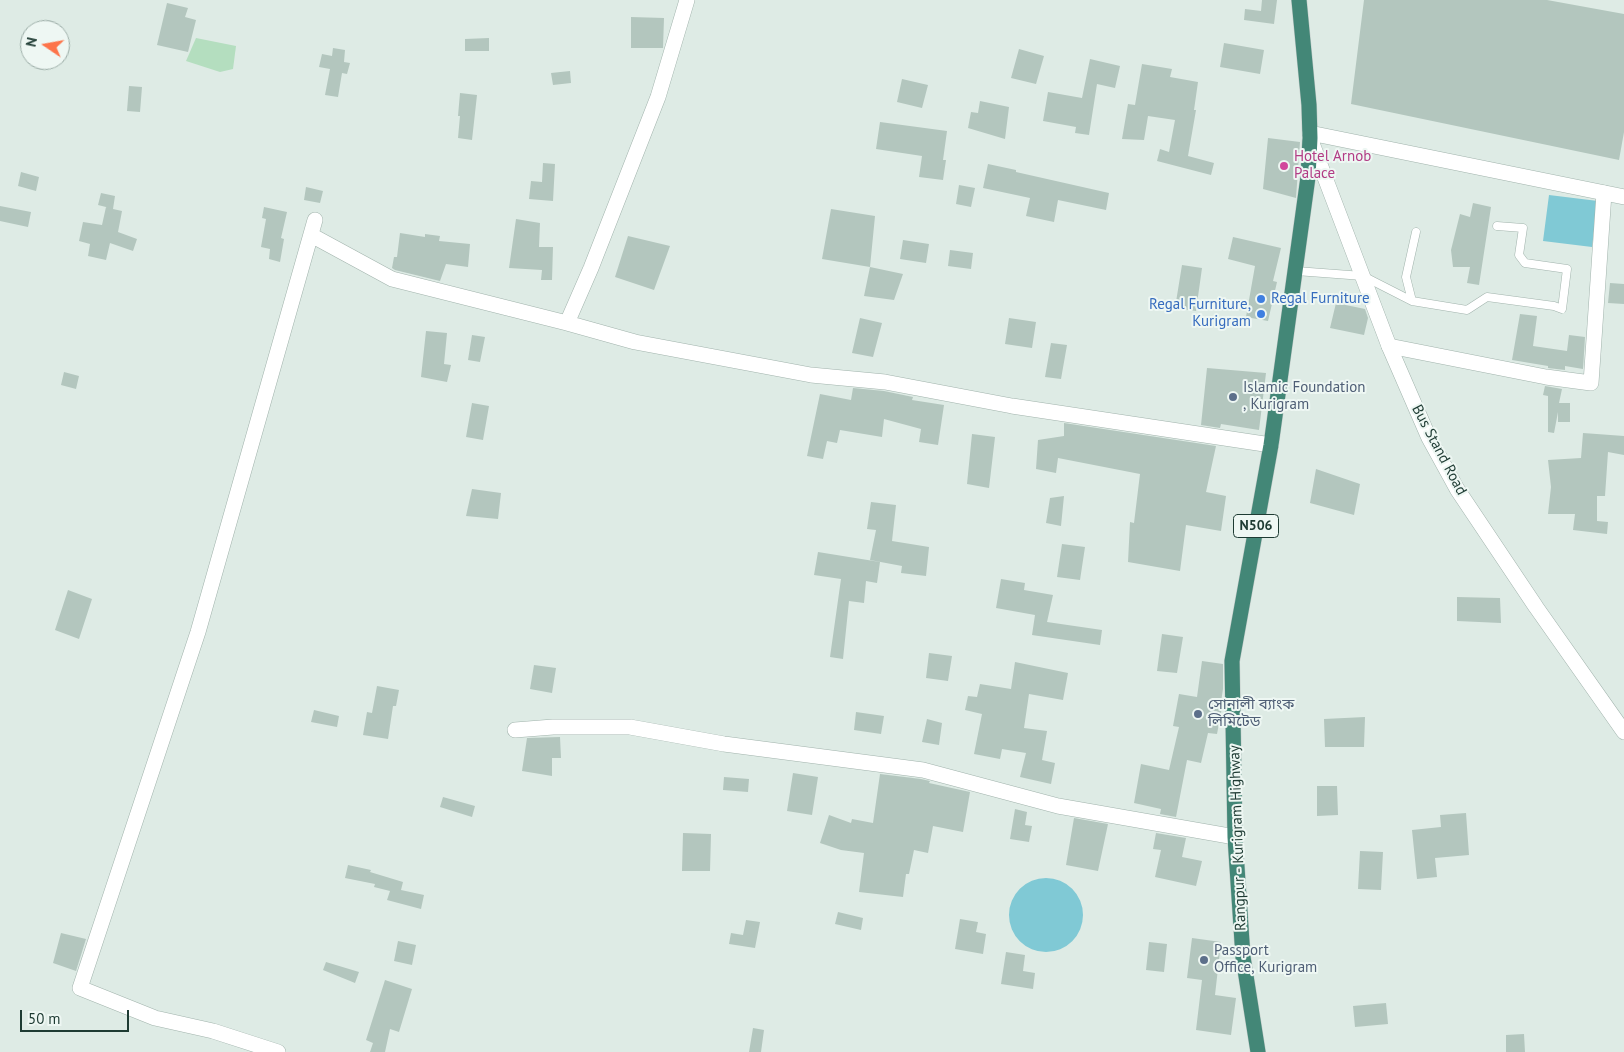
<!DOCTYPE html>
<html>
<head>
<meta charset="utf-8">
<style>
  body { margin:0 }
  #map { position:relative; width:1624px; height:1052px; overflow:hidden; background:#deebe5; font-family:"PT Sans",sans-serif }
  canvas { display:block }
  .north { position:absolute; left:20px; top:20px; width:50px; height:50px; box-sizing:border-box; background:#eef7f3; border:1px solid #9baca6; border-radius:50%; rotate:282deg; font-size:14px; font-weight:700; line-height:20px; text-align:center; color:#1e3b33 }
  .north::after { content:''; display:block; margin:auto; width:18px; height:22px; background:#fd744a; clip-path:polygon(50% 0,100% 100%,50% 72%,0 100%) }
  .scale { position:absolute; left:20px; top:1010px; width:109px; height:22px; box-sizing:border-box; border:2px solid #1e3b33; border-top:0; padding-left:6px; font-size:15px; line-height:18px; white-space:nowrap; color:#1e3b33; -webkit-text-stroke:4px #eef7f3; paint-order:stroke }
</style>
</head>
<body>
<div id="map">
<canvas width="1624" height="1052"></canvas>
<div class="north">N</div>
<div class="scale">50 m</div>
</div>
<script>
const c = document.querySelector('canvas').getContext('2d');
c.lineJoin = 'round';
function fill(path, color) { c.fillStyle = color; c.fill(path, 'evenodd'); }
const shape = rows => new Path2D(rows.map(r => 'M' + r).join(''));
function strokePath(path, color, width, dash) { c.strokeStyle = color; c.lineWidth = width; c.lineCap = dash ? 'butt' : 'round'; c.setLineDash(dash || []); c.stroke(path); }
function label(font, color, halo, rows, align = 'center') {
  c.font = font + ' "PT Sans","Noto Sans Bengali",sans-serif'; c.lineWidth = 4; c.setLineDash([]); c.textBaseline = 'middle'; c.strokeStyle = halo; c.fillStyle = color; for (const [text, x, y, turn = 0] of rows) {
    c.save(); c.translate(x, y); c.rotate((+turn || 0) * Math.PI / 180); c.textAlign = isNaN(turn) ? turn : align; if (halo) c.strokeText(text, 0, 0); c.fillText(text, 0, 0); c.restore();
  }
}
fill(shape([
  [196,38,236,46,233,69,220,72,186,61]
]), '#b4debf');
fill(shape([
  [1549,195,1598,201,1592,247,1543,241],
  '1009 915a37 37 0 1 1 74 0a37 37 0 1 1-74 0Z'
]), '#80c9d5');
fill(shape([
  [1262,0,1277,0,1274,24,1244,20,1245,9,1261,11],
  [1364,0,1547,0,1624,14,1624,132,1619,160,1351,104],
  [167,3,188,8,185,17,196,20,188,52,157,45],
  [631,17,664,18,663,48,631,48],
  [489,38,489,51,465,51,465,39],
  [1224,43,1264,50,1260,74,1220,67],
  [333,48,345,50,344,62,350,63,347,74,342,73,338,97,325,95,330,69,319,67,322,54,332,56],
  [1019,49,1044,56,1036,84,1011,78],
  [1090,59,1120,66,1115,88,1097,84,1089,135,1075,133,1076,127,1043,121,1048,92,1082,98],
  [1142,64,1172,69,1170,77,1198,82,1194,110,1196,110,1188,156,1214,163,1211,175,1157,161,1160,149,1169,152,1175,120,1148,116,1144,140,1122,139,1128,104,1135,105],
  [570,71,571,83,553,85,551,73],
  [902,79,928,85,922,108,897,102],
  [129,86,142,87,140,112,127,111],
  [460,93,477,95,472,140,458,138,460,116,458,116],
  [980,101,1009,107,1005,139,968,128,971,112,978,113],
  [880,122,947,131,943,160,946,160,943,180,919,177,922,156,876,149],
  [1268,138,1300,142,1296,198,1263,189],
  [543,163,555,164,553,201,529,199,531,181,542,182],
  [988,164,1016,170,1016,172,1109,193,1106,210,1058,200,1054,222,1026,216,1030,198,983,188],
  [21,172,39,177,36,191,18,186],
  [959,185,975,188,971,207,956,204],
  [306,187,323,191,320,203,304,200],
  [101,193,115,196,113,209,122,211,118,232,137,239,133,251,110,243,106,260,88,256,90,244,79,241,83,222,102,225,106,207,110,208,98,205],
  [1473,203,1491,207,1479,285,1467,283,1470,267,1453,267,1451,250,1460,214,1470,217],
  [0,206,31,212,28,227,0,221],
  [264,207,287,212,281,238,284,239,280,262,269,259,270,249,261,247,266,219,262,218],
  [831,209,875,216,870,267,822,259],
  [516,219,540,223,539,247,553,247,552,280,541,280,542,270,509,268],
  [400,233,425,237,425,234,440,236,439,241,470,244,468,267,446,264,440,281,395,270,392,268,394,257,397,257],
  [628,236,670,246,654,290,615,277],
  [1233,237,1281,248,1273,281,1277,282,1268,321,1246,317,1255,266,1228,259],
  [903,240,929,244,926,263,900,259],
  [950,250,973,253,971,269,948,266],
  [1182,265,1202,268,1196,311,1175,308],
  [870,267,903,274,894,300,864,296],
  [1610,283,1624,284,1624,304,1608,303],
  [1336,303,1365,309,1368,318,1364,335,1330,328],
  [1520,314,1537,316,1533,346,1567,351,1569,335,1585,337,1583,369,1565,366,1565,370,1548,368,1548,366,1512,360],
  [860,318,882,323,873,357,852,353],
  [1009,318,1036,322,1032,348,1005,344],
  [426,331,447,333,444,364,451,365,447,382,421,377],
  [472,335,485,337,480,362,468,360],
  [1051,343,1067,345,1061,379,1045,377],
  [1207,368,1266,373,1259,430,1221,424,1220,428,1201,425],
  [64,372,79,376,76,389,61,385],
  [1545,386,1562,389,1559,403,1570,403,1570,422,1558,422,1558,412,1554,433,1548,432,1548,396,1543,395],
  [853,388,884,391,913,397,912,400,944,405,938,445,919,442,921,429,884,419,882,437,840,430,837,443,827,441,823,459,807,456,820,394,851,400],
  [472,403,489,406,483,440,466,437],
  [1064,423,1216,446,1206,492,1226,496,1221,531,1186,525,1180,571,1128,562,1130,522,1134,523,1140,474,1058,458,1056,473,1036,469,1038,440,1064,436],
  [1583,433,1624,436,1624,455,1608,452,1605,496,1597,496,1597,521,1608,522,1607,534,1573,530,1575,514,1548,514,1551,487,1548,460,1581,458],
  [972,434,995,437,989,488,967,484],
  [1316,469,1360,484,1354,515,1310,503],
  [472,489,501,493,498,519,466,516],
  [1064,496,1061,526,1046,523,1050,498],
  [871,502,896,505,892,541,929,547,926,576,901,573,902,566,870,560,876,530,867,529],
  [1062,544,1085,547,1080,580,1057,577],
  [818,552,880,562,877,583,866,581,864,603,849,601,843,659,830,657,841,579,814,575],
  [1001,579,1025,583,1024,590,1053,595,1047,622,1102,630,1100,645,1032,635,1035,615,996,608],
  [68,590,92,599,79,639,55,630],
  [1457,597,1500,598,1501,623,1457,621],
  [1162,634,1183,637,1177,673,1157,671],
  [929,653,952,656,948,681,926,678],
  [1202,661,1223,664,1223,689,1221,702,1223,702,1217,734,1208,733,1201,763,1187,760,1176,817,1160,814,1161,809,1134,803,1141,764,1169,770,1179,727,1173,726,1179,694,1197,697],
  [1015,662,1068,673,1063,700,1029,694,1024,728,1047,731,1042,760,1055,763,1051,784,1020,777,1026,753,1002,749,1000,759,974,754,982,714,965,710,968,696,977,697,980,684,1011,689],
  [534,665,556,668,552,693,530,689],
  [377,686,399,690,396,706,393,706,388,739,363,735,367,712,372,713],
  [314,710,339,716,337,727,311,722],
  [856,712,884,716,881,734,854,730],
  [1365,717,1364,747,1325,747,1324,719],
  [927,719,942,723,939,745,922,742],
  [560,737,561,758,552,758,552,776,522,771,527,738],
  [793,773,818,777,812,815,787,811],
  [880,774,921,779,930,781,929,783,970,792,963,832,933,826,928,853,914,850,909,874,906,874,903,897,859,892,864,853,841,850,820,843,829,815,851,823,852,819,873,823],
  [724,777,749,779,748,792,723,790],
  [1317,786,1337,786,1338,815,1317,816],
  [443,797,475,806,472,817,440,807],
  [1015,809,1027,812,1025,825,1032,826,1029,842,1010,839],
  [1466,813,1469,855,1435,858,1437,877,1417,879,1412,830,1441,827,1440,815],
  [1074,818,1108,824,1098,871,1066,865],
  [683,833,711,834,710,871,682,871],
  [1156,833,1186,838,1182,857,1202,861,1196,886,1155,877,1161,850,1153,849],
  [1360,851,1383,852,1381,890,1358,889],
  [348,865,371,870,370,872,403,882,401,890,424,895,421,909,387,900,390,891,374,887,375,884,345,878],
  [838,912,863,918,861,930,835,924],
  [960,919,978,922,976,932,986,934,983,954,955,949],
  [746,920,760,922,755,948,729,944,731,933,743,935],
  [61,933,86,939,76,971,53,963],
  [1192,938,1221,942,1215,995,1236,998,1231,1035,1196,1030,1202,980,1187,978],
  [398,941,416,945,412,965,394,961],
  [1149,942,1167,944,1164,972,1146,970],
  [1006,952,1025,955,1023,971,1035,973,1033,989,1001,984],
  [326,962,359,972,355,983,323,970],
  [385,980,412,989,399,1032,390,1029,385,1052,370,1052,373,1043,366,1040],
  [1386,1003,1388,1024,1355,1027,1353,1006],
  [753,1028,764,1030,761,1052,749,1052],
  [1524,1034,1525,1052,1506,1052,1506,1035]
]), '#b3c6be');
const service = shape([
  [1416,232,1406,277,1412,301,1467,310,1487,297,1554,306,1562,309,1567,269,1525,263,1519,255,1523,228,1497,226],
  [1296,271,1363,276,1412,301]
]);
const minor = shape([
  [687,0,658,97,591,268,567,323,635,342,811,375,885,382,1012,406,1271,445],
  [311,235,392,279,567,323],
  [1389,346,1546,377,1591,383,1604,193],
  [515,730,553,727,630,727,724,744,923,770,1058,806,1235,837],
  [278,1052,213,1031,155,1018,80,988,198,632,315,220]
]);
const tertiary = shape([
  [1310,133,1624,197],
  [1310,138,1389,346,1429,438,1457,489,1536,607,1624,732]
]);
const trunk = shape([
  [1258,1052,1243,957,1235,837,1232,661,1271,445,1308,177,1310,138,1309,105,1299,0]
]);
strokePath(service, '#a1b3ac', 9);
strokePath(minor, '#a1b3ac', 16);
strokePath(tertiary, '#a1b3ac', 16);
strokePath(trunk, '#c0c8c6', 16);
strokePath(service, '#fff', 8);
strokePath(minor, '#fff', 15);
strokePath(tertiary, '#fff', 15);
strokePath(trunk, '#438777', 15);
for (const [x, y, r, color] of [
  [1284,166,5,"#d1479c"],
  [1261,299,5,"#3f7fe0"],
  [1261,314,5,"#3f7fe0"],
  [1233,397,5,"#5c6f8a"],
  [1198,714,5,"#5c6f8a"],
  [1204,960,5,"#5c6f8a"]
]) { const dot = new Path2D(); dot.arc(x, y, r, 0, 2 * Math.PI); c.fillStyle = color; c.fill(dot); strokePath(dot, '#eef7f3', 2); }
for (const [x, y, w] of [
  [1256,526,45]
]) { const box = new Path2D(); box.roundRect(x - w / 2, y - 11.5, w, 23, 4); c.fillStyle = '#eef7f3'; c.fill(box); strokePath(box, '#1e3b33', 1); }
label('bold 14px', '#1e3b33', null, [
  ["N506",1256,526]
]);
label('15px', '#b23c85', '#eef7f3', [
  ["Hotel Arnob",1294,157],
  ["Palace",1294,174]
], 'left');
label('15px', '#366cbe', '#eef7f3', [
  ["Regal Furniture",1271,299],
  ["Regal Furniture,",1251,305,"right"],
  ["Kurigram",1251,322,"right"]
], 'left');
label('15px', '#4e5e75', '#eef7f3', [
  ["Islamic Foundation",1243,388],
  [", Kurigram",1243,405],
  ["সোনালী ব্যাংক",1208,705],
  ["লিমিটেড",1208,722],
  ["Passport",1214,951],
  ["Office, Kurigram",1214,968]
], 'left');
label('15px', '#1e3b33', '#eef7f3', [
  ["Bus Stand Road",1439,450,62],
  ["Rangpur - Kurigram Highway",1238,838,-92]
]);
</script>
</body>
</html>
